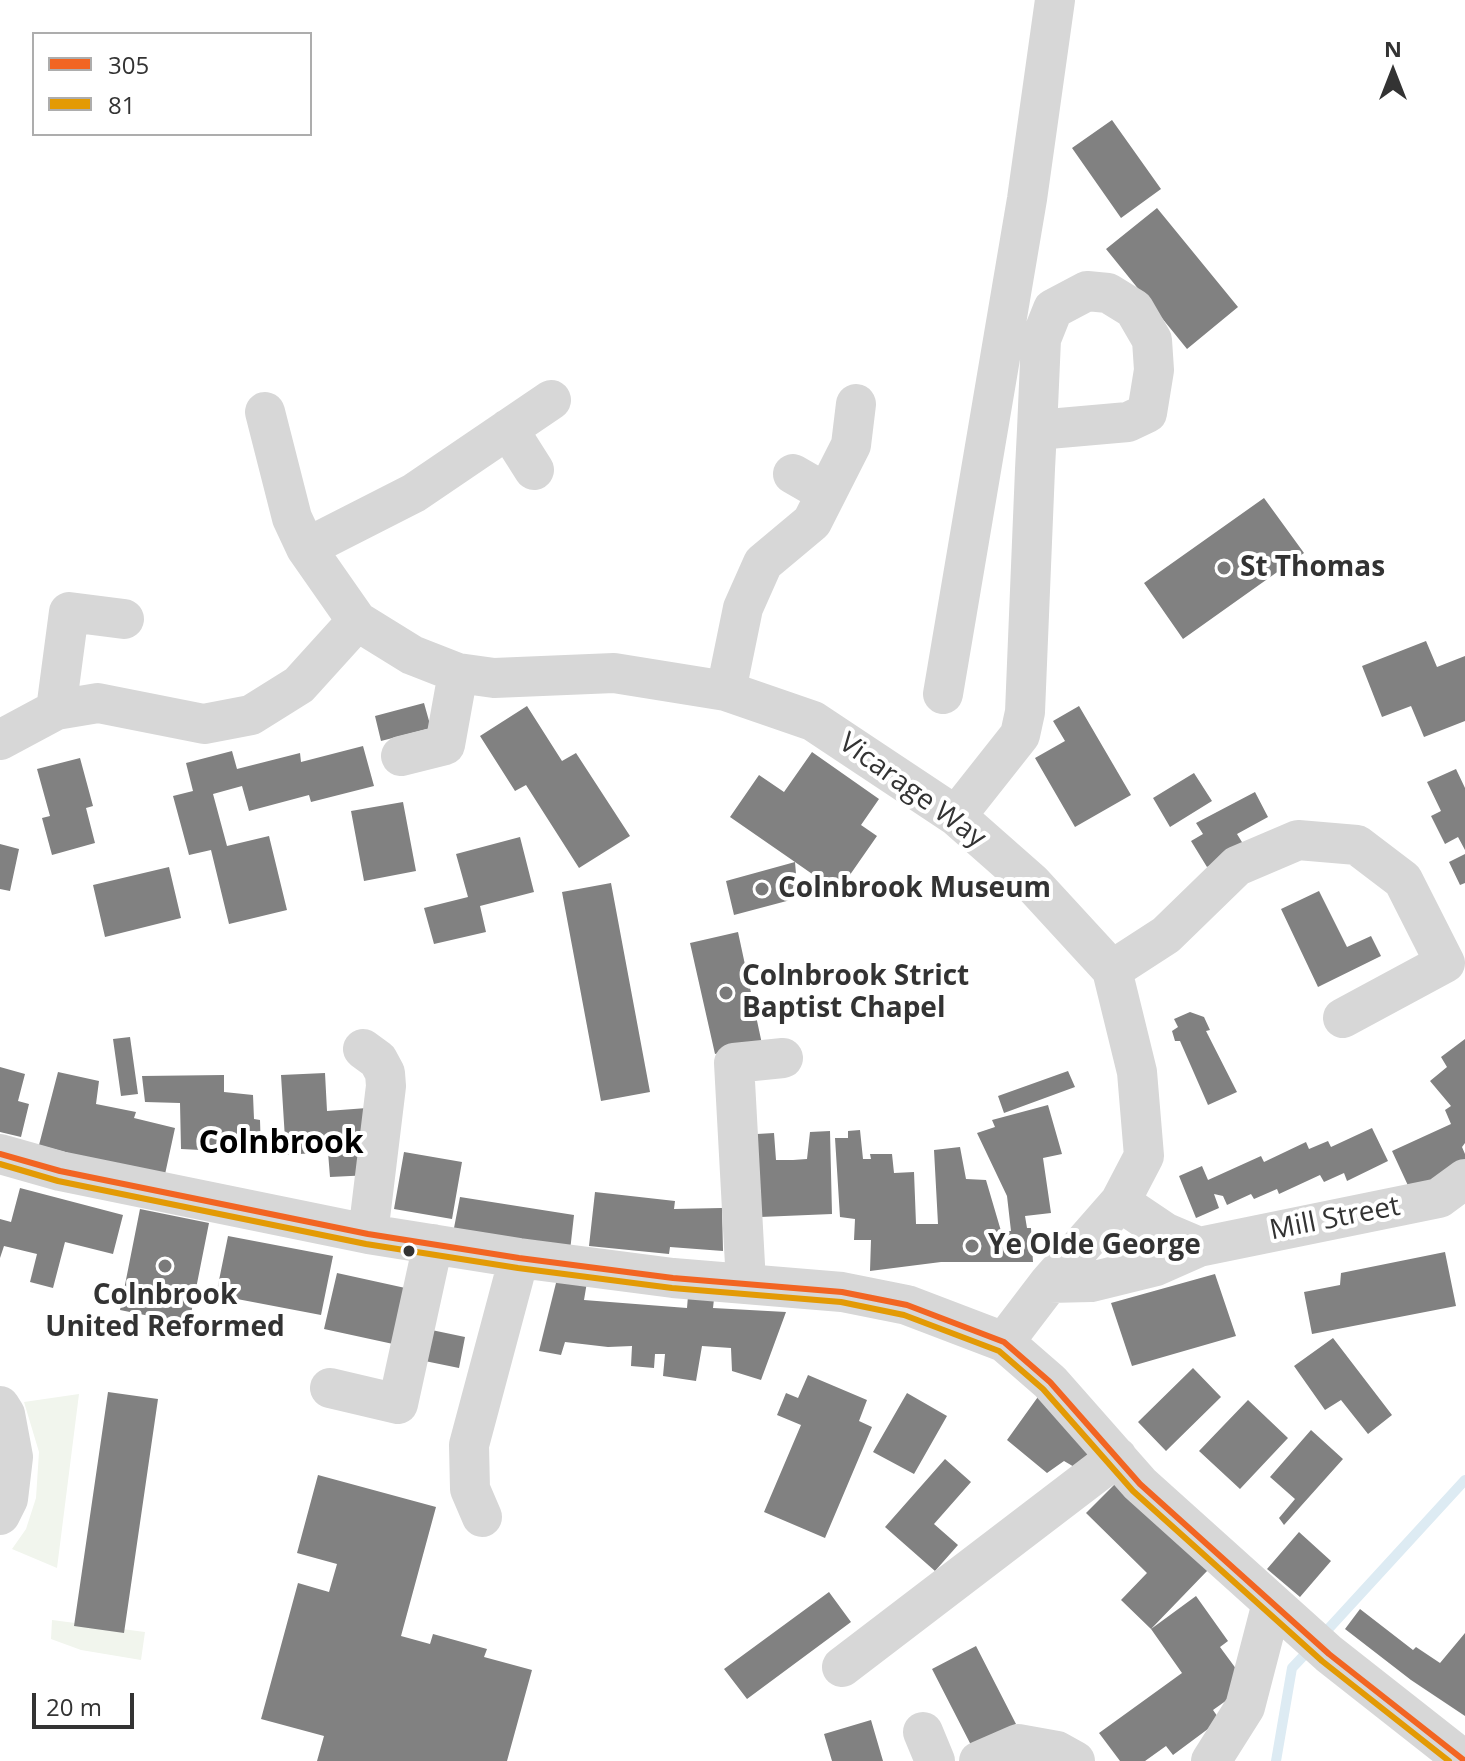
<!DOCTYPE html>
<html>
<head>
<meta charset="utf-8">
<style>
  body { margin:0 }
  #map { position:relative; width:1465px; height:1761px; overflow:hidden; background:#fff; font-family:"Open Sans",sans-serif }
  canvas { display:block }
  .legend { position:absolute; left:32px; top:32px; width:280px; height:104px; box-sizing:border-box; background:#fff; border:2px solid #adadad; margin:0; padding:10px 14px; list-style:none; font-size:24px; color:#333 }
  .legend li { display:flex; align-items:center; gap:16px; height:40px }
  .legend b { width:40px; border:2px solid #adadad }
  .north { position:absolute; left:1353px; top:32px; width:80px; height:80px; -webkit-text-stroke:6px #fff; paint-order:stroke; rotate:0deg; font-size:22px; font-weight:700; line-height:32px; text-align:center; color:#333 }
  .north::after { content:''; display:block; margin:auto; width:28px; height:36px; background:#333; clip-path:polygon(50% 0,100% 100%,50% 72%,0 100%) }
  .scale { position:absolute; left:32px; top:1693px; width:102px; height:36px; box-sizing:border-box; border:4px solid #333; border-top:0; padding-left:10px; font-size:24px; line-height:28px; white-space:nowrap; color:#333; -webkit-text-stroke:6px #fff; paint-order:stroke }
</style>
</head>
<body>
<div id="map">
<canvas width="1465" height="1761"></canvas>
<ul class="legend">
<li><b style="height:10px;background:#f26522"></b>305</li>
<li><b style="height:10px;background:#e39a05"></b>81</li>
</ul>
<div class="north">N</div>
<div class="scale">20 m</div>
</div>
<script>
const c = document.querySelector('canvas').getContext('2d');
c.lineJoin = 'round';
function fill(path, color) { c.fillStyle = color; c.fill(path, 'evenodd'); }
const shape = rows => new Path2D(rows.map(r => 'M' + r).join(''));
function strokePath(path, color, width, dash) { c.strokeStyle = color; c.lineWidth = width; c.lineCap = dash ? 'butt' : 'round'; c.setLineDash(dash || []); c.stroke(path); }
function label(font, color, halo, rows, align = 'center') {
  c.font = font + ' "Open Sans",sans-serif'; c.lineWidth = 8; c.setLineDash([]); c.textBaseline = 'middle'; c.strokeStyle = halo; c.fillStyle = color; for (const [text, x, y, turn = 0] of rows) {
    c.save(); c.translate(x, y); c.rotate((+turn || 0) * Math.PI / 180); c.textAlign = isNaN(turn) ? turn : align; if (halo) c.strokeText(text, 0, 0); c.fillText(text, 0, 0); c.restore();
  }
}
fill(shape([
  [79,1394,57,1568,12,1549,26,1529,36,1498,39,1452,24,1402],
  [52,1620,145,1632,141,1660,81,1650,51,1639]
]), '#f1f5ed');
strokePath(shape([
  [1320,1638,1465,1480],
  [1276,1761,1292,1668,1309,1650]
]), '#ddebf3', 10);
fill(shape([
  [1112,120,1161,189,1121,218,1072,148],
  [1157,208,1238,307,1187,349,1106,249],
  [1264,498,1304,553,1183,639,1144,583],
  [1426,641,1437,667,1465,656,1465,721,1424,737,1411,706,1382,717,1362,666],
  [424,703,431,728,381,741,375,716],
  [527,706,562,761,576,753,630,836,579,868,526,785,515,791,480,736],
  [1079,706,1131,795,1075,827,1035,758,1065,741,1053,721],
  [363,746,374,786,311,802,309,795,249,811,242,786,213,794,227,846,269,836,287,910,229,924,211,850,189,855,173,796,193,791,186,763,232,751,237,769,300,753,301,762],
  [812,752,879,799,861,825,877,836,838,892,795,862,798,898,734,915,726,881,795,862,730,817,759,775,784,792],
  [80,758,93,806,86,808,95,843,52,855,42,818,50,816,37,769],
  [1456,769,1465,788,1465,850,1458,837,1445,844,1431,816,1441,811,1427,782],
  [1194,773,1212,801,1170,827,1153,798],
  [1255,792,1268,817,1237,834,1245,847,1207,867,1191,841,1203,834,1196,823],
  [403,802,416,871,364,881,351,811],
  [520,837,534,892,480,906,486,932,434,944,424,908,468,897,456,854],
  [0,844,19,849,10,891,0,889],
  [1465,854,1465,883,1460,885,1449,862],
  [169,867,181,918,105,937,93,885],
  [611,883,650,1092,601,1101,562,892],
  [1319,891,1347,947,1371,936,1381,956,1318,987,1281,909],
  [738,932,762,1044,715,1054,690,943],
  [1190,1012,1204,1017,1210,1030,1206,1031,1237,1092,1208,1105,1180,1041,1175,1041,1172,1031,1178,1027,1174,1019],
  [130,1037,138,1094,121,1096,113,1039],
  [1465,1039,1465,1143,1462,1147,1465,1154,1465,1166,1411,1192,1392,1151,1451,1124,1445,1110,1451,1106,1430,1081,1447,1067,1441,1057],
  [0,1067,25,1074,18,1101,29,1104,21,1137,0,1132],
  [1068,1071,1075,1087,1004,1113,998,1096],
  [58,1072,99,1081,96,1104,136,1112,134,1118,175,1128,164,1179,39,1145],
  [325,1073,327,1111,367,1108,371,1175,330,1177,328,1152,286,1155,281,1075],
  [224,1075,224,1092,253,1095,254,1119,260,1120,261,1153,181,1149,180,1103,145,1102,142,1076],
  [1048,1105,1062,1154,1043,1158,1051,1213,1025,1216,1027,1228,1031,1228,1033,1262,941,1262,870,1271,871,1240,854,1240,855,1219,840,1217,835,1138,848,1138,848,1131,860,1130,863,1159,871,1159,870,1154,892,1154,894,1173,914,1172,916,1224,938,1224,934,1150,960,1147,966,1179,986,1180,1001,1231,1011,1231,1007,1196,977,1133,995,1127,992,1120],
  [1372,1128,1388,1161,1347,1181,1344,1173,1324,1182,1320,1175,1279,1194,1277,1189,1254,1199,1251,1194,1227,1205,1223,1196,1214,1194,1219,1208,1196,1218,1179,1176,1202,1166,1208,1180,1261,1156,1264,1162,1306,1142,1309,1149,1328,1141,1331,1147],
  [830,1131,832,1214,760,1217,757,1134,774,1133,776,1160,793,1160,807,1159,810,1132],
  [404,1152,462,1162,452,1219,394,1209],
  [20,1188,123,1215,113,1254,65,1242,53,1288,30,1282,37,1254,4,1246,0,1258,0,1219,11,1222],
  [595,1192,675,1201,674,1209,722,1208,723,1251,670,1247,669,1254,589,1246],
  [460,1197,574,1215,570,1251,454,1228],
  [140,1209,209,1223,189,1324,120,1310],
  [228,1236,333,1256,321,1315,216,1295],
  [1445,1252,1456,1306,1312,1334,1304,1292,1340,1285,1341,1273],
  [337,1273,419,1291,407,1347,324,1329],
  [1215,1274,1236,1336,1132,1366,1111,1303],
  [557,1279,587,1282,584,1300,687,1308,688,1296,714,1299,713,1308,786,1312,761,1380,732,1371,731,1348,702,1346,696,1381,663,1376,665,1354,655,1354,654,1368,631,1366,632,1346,608,1347,565,1342,561,1355,539,1351],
  [422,1328,465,1337,459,1368,415,1359],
  [1333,1338,1392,1415,1368,1434,1341,1400,1325,1410,1294,1366],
  [1193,1368,1221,1397,1166,1451,1138,1422],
  [808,1375,867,1400,859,1421,872,1427,825,1538,764,1512,801,1425,777,1415,786,1393,798,1398],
  [108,1392,158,1399,124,1633,74,1626],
  [907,1393,947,1416,914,1474,873,1452],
  [1040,1394,1100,1447,1076,1468,1064,1461,1047,1473,1007,1440],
  [1248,1400,1288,1438,1240,1489,1199,1451],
  [1311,1430,1343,1459,1284,1525,1279,1518,1295,1499,1270,1477],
  [945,1459,971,1482,934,1524,958,1545,935,1571,885,1527],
  [318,1475,436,1507,401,1636,430,1644,433,1634,487,1649,484,1657,532,1670,507,1761,317,1761,324,1736,261,1719,298,1583,329,1592,337,1564,297,1553],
  [1117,1482,1208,1570,1151,1629,1121,1600,1147,1573,1086,1513],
  [1299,1532,1331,1561,1300,1597,1267,1569],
  [829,1592,851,1622,747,1699,724,1669],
  [1196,1596,1228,1641,1220,1647,1248,1685,1213,1710,1220,1720,1173,1755,1166,1746,1145,1761,1120,1761,1099,1733,1182,1673,1151,1629],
  [1360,1609,1413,1650,1416,1647,1440,1663,1465,1633,1465,1716,1411,1680,1345,1629],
  [976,1646,1016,1724,972,1747,932,1669],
  [871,1720,883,1761,832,1761,824,1734]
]), '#818181');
strokePath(shape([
  [265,412,292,518,306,548,357,621,412,655,458,673,494,678,614,673,726,691,813,721,956,816,1032,883,1112,970,1137,1072,1144,1156,1120,1202,1049,1283,1004,1342],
  [508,429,534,470],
  [793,474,826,493],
  [306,548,414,493,551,400],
  [726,691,743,608,763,563,812,522,851,445,856,404],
  [943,694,1027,199,1055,0],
  [56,710,69,612,124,619],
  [0,740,56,710,98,703,204,724,251,715,299,685,357,621],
  [401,756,445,745,458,673],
  [956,816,1020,735,1025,712,1035,469,1037,430,1041,339,1053,309,1087,291,1108,293,1134,309,1152,340,1154,370,1147,413,1128,422,1037,430],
  [1112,970,1166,935,1237,866,1298,840,1357,845,1403,880,1445,963,1343,1018],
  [363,1049,378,1060,385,1073,386,1086,368,1234],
  [0,1154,60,1171,368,1234,519,1258,673,1278,842,1292,907,1305,1004,1342,1050,1382,1140,1484,1329,1654,1465,1761],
  [1120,1202,1166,1233,1199,1247],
  [746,1283,734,1063,783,1058],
  [1049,1283,1091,1282,1156,1266,1199,1247,1439,1198,1465,1179],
  [330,1388,398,1404,433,1244],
  [0,1406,5,1414,13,1457,8,1499,0,1515],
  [482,1517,470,1489,469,1445,519,1258],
  [842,1667,1117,1457],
  [923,1732,935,1761],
  [979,1761,1018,1744,1057,1751,1075,1761],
  [1211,1761,1245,1707,1272,1603]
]), '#d7d7d7', 40);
strokePath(shape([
  [0,1154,60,1171,368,1234,519,1258,673,1278,842,1292,907,1305,1004,1342,1050,1382,1140,1484,1329,1654,1465,1761]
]), '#f26522', 6);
strokePath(shape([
  [0,1164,58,1181,366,1244,518,1268,672,1288,841,1302,904,1315,999,1351,1043,1389,1133,1491,1322,1661,1449,1761]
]), '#e39a05', 6);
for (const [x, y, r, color] of [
  [1224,568,8,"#7a7a7a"],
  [762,889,8,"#7a7a7a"],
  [726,993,8,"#7a7a7a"],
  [972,1246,8,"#7a7a7a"],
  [409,1251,7,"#333"],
  [165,1266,8,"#7a7a7a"]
]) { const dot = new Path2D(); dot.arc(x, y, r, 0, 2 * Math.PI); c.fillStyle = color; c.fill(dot); strokePath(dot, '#fff', 3); }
label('bold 28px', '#333', '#fff', [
  ["St Thomas",1240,568],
  ["Colnbrook Museum",778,889],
  ["Colnbrook Strict",742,977],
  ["Baptist Chapel",742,1009],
  ["Ye Olde George",988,1246],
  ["Colnbrook",165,1296,"center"],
  ["United Reformed",165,1328,"center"]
], 'left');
label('28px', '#333', '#fff', [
  ["Vicarage Way",912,791,36],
  ["Mill Street",1335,1219,-11]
]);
label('bold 32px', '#000', '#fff', [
  ["Colnbrook",281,1144]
]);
</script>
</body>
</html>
